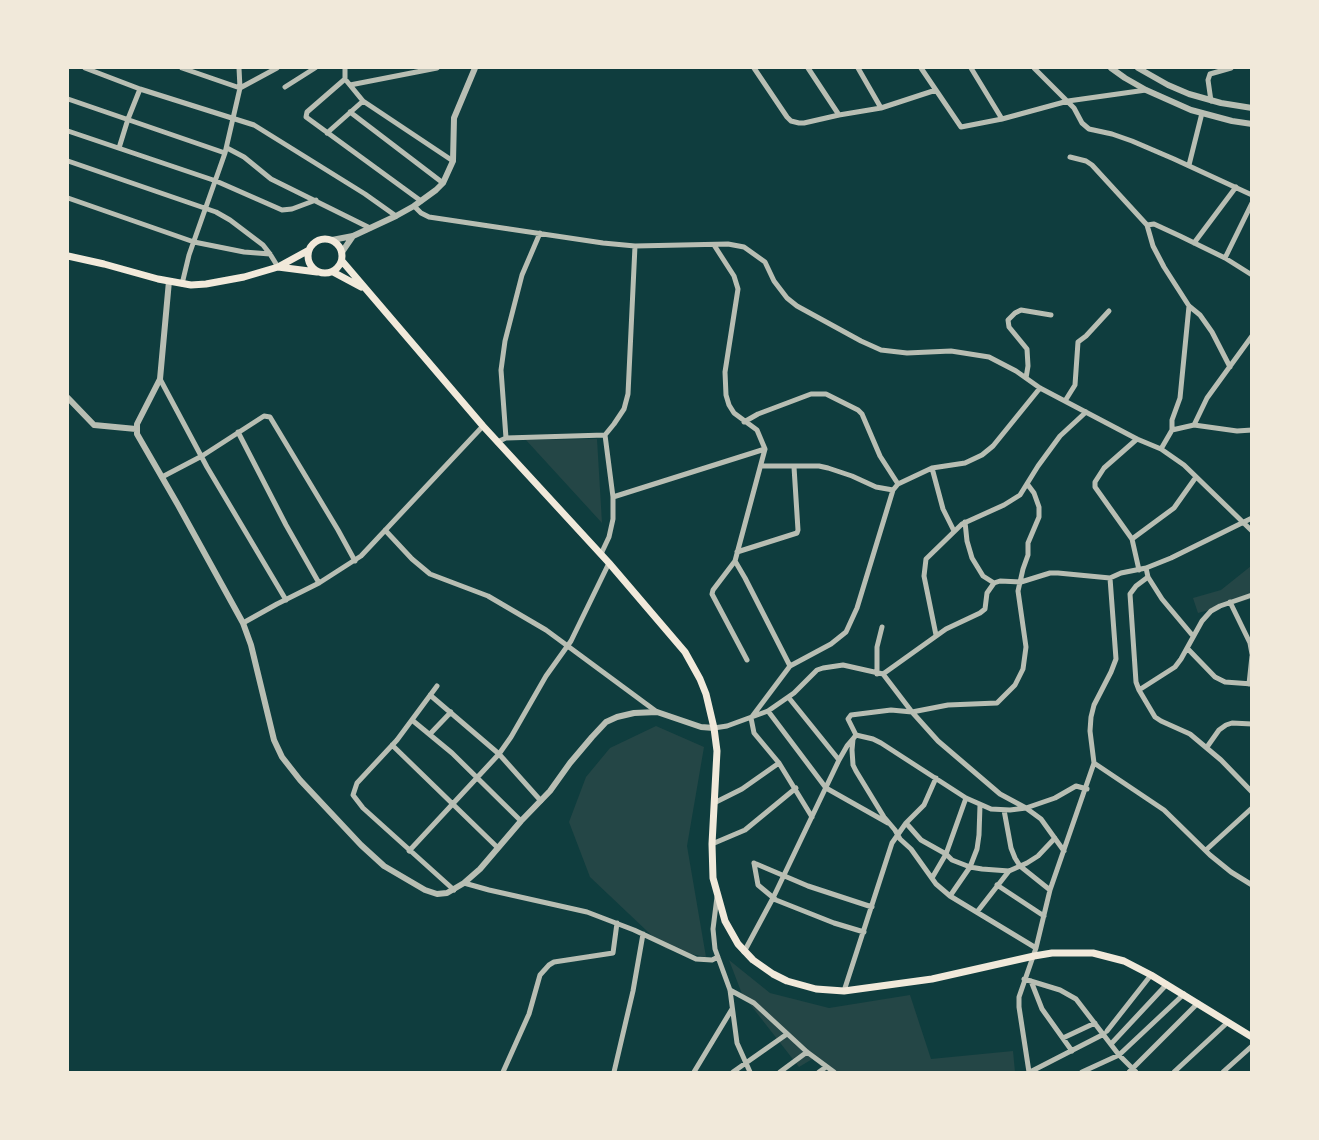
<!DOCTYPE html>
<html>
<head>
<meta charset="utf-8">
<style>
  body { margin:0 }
  #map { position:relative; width:1319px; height:1140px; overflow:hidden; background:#0f3d3e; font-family:"Times New Roman",serif }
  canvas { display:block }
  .frame { position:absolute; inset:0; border:69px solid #f1e9da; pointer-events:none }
</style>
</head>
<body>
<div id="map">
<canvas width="1319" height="1140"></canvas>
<div class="frame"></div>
</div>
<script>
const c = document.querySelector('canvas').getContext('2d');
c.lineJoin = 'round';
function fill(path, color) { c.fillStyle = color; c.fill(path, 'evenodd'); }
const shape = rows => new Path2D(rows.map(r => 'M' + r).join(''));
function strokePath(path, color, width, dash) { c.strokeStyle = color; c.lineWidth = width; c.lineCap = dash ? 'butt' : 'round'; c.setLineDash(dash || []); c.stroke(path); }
fill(shape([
  [597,439,602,523,526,440],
  [1251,566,1251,599,1198,613,1193,598,1221,590],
  [656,726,704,747,687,846,706,957,666,949,590,877,569,822,586,777,610,748],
  [729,960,770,993,829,1008,910,995,931,1059,1013,1051,1015,1072,826,1072,814,1058,799,1067,742,994]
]), '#244646');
strokePath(shape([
  [85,68,140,89,254,125,365,194,396,216],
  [182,68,240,88,277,68],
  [345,68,345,79,363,101,453,161],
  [754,68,787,117,791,121,799,123,804,123,839,115,881,108,936,90],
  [808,68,839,115],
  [858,68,881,108],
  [921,68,961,127,1002,119,1068,101,1146,90],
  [971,68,1002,119],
  [1034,68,1074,108,1082,123,1089,129,1112,134,1132,141,1174,159,1252,195],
  [345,79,307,112,306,117,421,201],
  [350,85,437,68],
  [285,87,315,68],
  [68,99,225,153],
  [1211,101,1208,80,1210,74,1231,68],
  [350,112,443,183],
  [68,131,216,181,282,210,292,209,316,200],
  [327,133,363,101],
  [119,148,128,119,140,89],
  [227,148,244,157,271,179,370,228],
  [1070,157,1086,161,1092,165,1147,225,1154,224,1180,236,1225,258,1252,275],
  [68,161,216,212,230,220,263,245,270,254,278,267],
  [1189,165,1202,113],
  [68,198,194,242,244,252,270,254],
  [414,206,421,213,429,217,603,243,635,246,728,244,744,247,765,262,774,281,787,298,797,306,861,341,881,350,907,353,951,351,989,357,1016,371,1040,388,1137,439,1161,449,1184,465,1252,531],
  [1147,225,1153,246,1164,267,1189,306,1200,315,1212,332,1230,367],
  [1194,243,1236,187],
  [714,245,734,276,738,289,725,372,726,395,729,405,734,413,757,430,765,449,735,561,745,578,790,666],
  [1225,258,1252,203],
  [182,284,189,255,225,153,240,88,239,68],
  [1026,378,1028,366,1027,349,1009,327,1008,320,1015,313,1021,310,1051,315],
  [160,379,207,467,286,600],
  [1065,401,1075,385,1078,342,1086,336,1109,311],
  [744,422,758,414,811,394,826,394,858,410,862,414,880,456,898,484],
  [1194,425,1207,398,1252,336],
  [1172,430,1194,425,1237,431,1252,430],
  [238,432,286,525,319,583],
  [506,438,501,370,505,341,522,275,540,233],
  [1137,439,1104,468,1095,482,1095,487,1132,539,1139,570],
  [497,442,506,438,605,435,614,424,624,409,628,394,635,246],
  [1161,449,1172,430,1172,420,1180,398,1189,306],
  [762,466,819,466,828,468,852,476,876,487,893,490],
  [932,468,943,509,954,531],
  [162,477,202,456,264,416,270,417,338,530,355,561],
  [1028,485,1034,493,1039,507,1039,517,1028,543,1028,555,1023,569,1018,591,1026,647,1023,669,1015,685,997,703,948,705,912,712,891,710,851,715,848,719,856,735,873,739,881,743,966,798,991,809,1010,810,1026,808,1055,798,1076,786,1087,789],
  [613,497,765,449],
  [965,522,967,541,972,558,983,576,994,583],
  [385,530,412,559,430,574,488,596,546,630,657,712],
  [1132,539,1174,508,1196,477],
  [737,552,797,533,798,530,794,467],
  [601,554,609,537,613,519,613,497,605,435],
  [735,561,713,590,712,594,747,660],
  [1146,568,1148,577,1162,599,1193,636],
  [1148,577,1136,586,1130,594,1136,682,1139,690,1155,717,1161,721,1190,734,1221,760,1252,792],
  [1230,602,1250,643,1252,654],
  [243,623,277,604,319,583,361,556,483,426],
  [936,635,924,576,926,559,962,524,1004,505,1020,495,1038,466,1060,436,1086,412],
  [1187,648,1215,677,1225,682,1252,684],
  [877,674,877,647,882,627],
  [883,674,912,712,938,741,1000,794,1026,808,1041,819,1064,851],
  [1249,684,1252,656],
  [437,686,397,740,357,783,353,795,363,808,454,890],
  [1139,690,1175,667,1181,659,1202,621,1211,611,1220,606,1252,595],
  [430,695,499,754,541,801],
  [789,698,839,760],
  [768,711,826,788,888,823],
  [412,720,452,753,521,821],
  [714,728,727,726,768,711,794,693,817,670,823,668,843,665,883,674,946,629,980,613,985,609,987,593,994,583,1000,581,1021,582,1050,573,1058,573,1110,578,1121,573,1146,568,1171,558,1252,518],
  [430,734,451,712],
  [856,735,853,739,852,750,853,765,856,771,884,817,895,830,900,839,911,849,936,884,950,896,1036,948],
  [392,745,498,848],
  [1207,747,1219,730,1226,725,1232,723,1252,724],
  [1094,763,1164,810,1210,855,1231,872,1252,885],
  [714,803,742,789,779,763],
  [1004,810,1011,848,1015,858,1020,866,1050,890],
  [812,817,779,763,754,733,751,718,790,666,831,644,846,632,857,608,893,490,898,484,932,468,965,463,982,455,993,446,1040,388],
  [906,823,921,840,946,854,952,860,970,867,982,869,1009,871,1027,863,1038,856,1055,838],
  [712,844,745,830,796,788],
  [1206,850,1252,808],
  [409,851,499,754,511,737,546,676,571,641,609,563],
  [754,863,758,885,776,900,834,923,864,932],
  [754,863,808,886,872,907],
  [932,878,946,854,966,798],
  [464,883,489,890,587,912,634,930,696,959,712,960,718,957],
  [997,885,1044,916],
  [950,896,970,867,977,849,979,835,980,805],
  [717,897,713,929,715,949,730,990,737,1043,750,1072],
  [977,912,1009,871],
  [744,952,773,898,839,760,847,746,853,739],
  [1024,979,1060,990,1076,999,1119,1055,1136,1072],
  [1031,981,1042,1009,1072,1051],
  [730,990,754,1003,807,1052,834,1072],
  [844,991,892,843,906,823,924,805,936,778],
  [1107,1031,1151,975],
  [1063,1038,1095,1023],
  [1111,1044,1167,984],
  [503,1072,529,1014,540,975,549,965,554,962,613,953,617,923],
  [614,1072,633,991,643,934],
  [694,1072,732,1009],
  [733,1072,787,1034],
  [780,1072,807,1052],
  [819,1072,826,1067],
  [1029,1072,1019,1007,1019,997,1036,948,1050,890,1094,763,1090,731,1091,717,1094,705,1111,672,1116,659,1110,578],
  [1030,1072,1104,1034],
  [1082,1072,1119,1055,1184,994],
  [1129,1072,1198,1003],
  [1174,1072,1228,1022],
  [1223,1072,1252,1046]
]), '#b8beb3', 5);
strokePath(shape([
  [1111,68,1125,78,1146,90,1191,110,1232,121,1252,124],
  [1138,68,1168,85,1189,94,1221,103,1252,108],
  [332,240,353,236,396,216,414,206,436,190,443,183,453,161,454,118,475,68],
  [342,252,353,236],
  [169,281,160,379,137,424,137,434,178,505,243,623,251,645,274,740,282,757,300,780,361,845,384,866,425,890,437,894,447,893,464,883,480,869,521,821,550,791,570,763,592,737,606,722,617,717,634,713,657,712,701,727,714,728],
  [68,398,94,425,136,429]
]), '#b8beb3', 6);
strokePath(shape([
  '308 256a17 17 0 1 1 34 0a17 17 0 1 1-34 0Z',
  [68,256,104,264,158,279,191,285,206,284,244,277,278,267,309,250],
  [342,261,483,426,609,563,685,652,700,679,706,694,714,728,717,751,712,844,713,878,725,921,738,944,753,960,773,974,787,981,816,989,844,991,932,979,1034,956,1052,953,1093,953,1124,961,1151,975,1252,1037],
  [278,267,317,272],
  [333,272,361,287]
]), '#f1e9da', 7);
</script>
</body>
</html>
